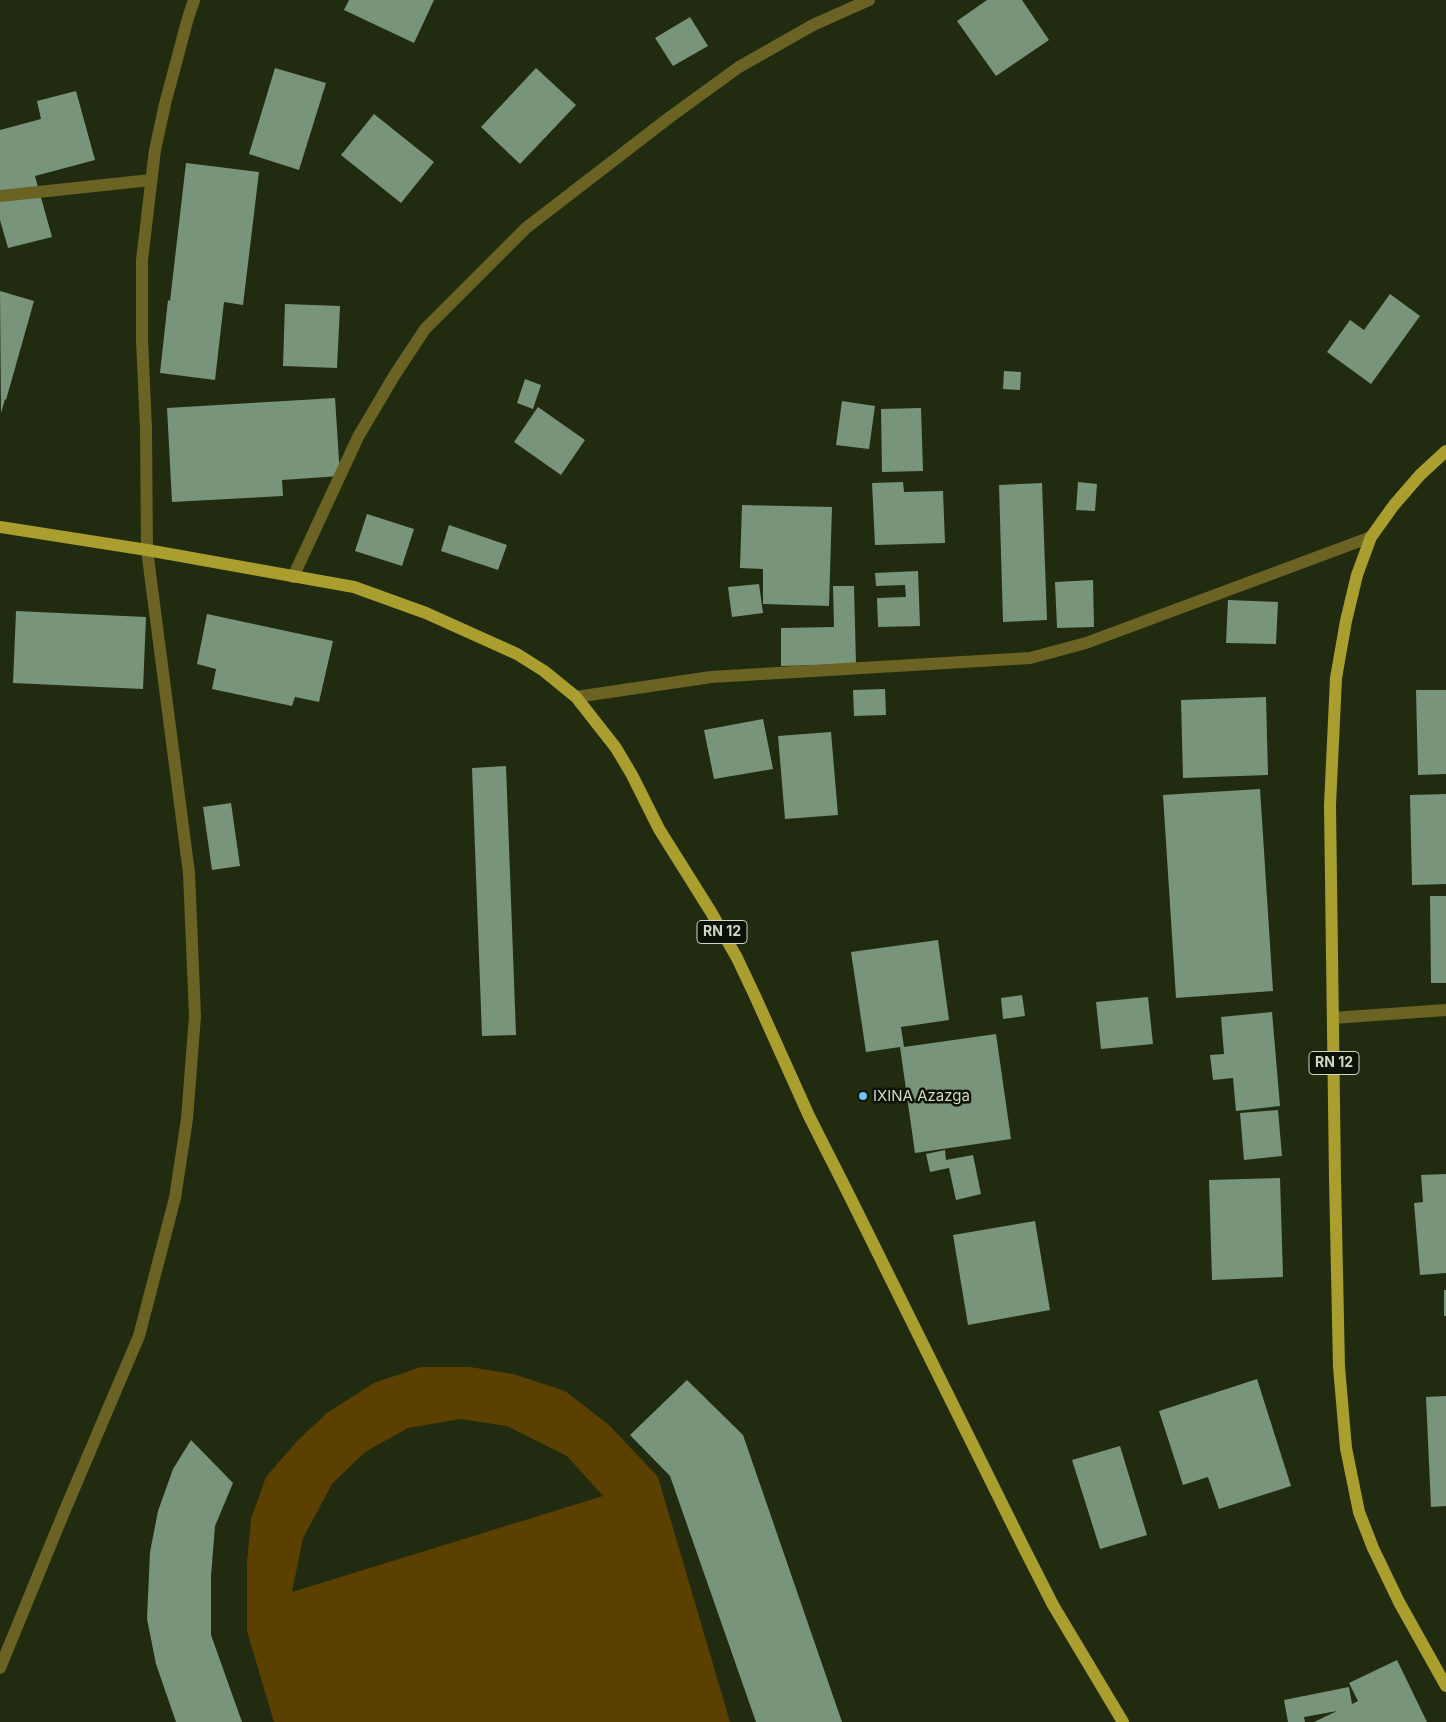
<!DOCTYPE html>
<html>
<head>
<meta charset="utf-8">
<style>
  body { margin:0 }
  canvas { display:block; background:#212b0f }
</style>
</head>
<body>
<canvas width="1446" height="1722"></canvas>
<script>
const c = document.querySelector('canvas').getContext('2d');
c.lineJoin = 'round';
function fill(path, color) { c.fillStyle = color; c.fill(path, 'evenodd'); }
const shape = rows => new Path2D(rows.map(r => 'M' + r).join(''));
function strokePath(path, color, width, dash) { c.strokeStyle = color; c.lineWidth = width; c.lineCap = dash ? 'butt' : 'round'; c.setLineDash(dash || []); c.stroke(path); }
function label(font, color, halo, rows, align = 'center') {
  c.font = font + ' Inter,sans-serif'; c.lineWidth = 5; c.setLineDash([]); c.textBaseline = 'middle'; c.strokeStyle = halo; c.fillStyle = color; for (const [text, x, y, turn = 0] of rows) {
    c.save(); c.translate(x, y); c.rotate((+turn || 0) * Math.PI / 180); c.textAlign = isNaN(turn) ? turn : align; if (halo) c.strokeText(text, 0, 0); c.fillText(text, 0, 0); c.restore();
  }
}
fill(shape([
  [421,1367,470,1367,513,1374,565,1391,609,1425,658,1477,730,1722,274,1722,247,1631,247,1563,251,1519,266,1477,298,1440,327,1413,374,1383],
  [460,1419,507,1426,567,1456,603,1496,292,1592,303,1538,332,1484,365,1452,408,1428]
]), '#5b4000');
fill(shape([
  [349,0,434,0,414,43,344,10],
  [987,0,1022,0,1049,40,996,76,957,21],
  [690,17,708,46,673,66,655,38],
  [275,68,326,83,299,170,249,154],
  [536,68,576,105,520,164,481,127],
  [76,91,95,160,35,176,52,237,8,248,0,220,0,130,41,119,37,101],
  [374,114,434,162,401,203,341,155],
  [186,163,259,172,243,305,224,302,215,380,160,373,168,300,170,301],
  [0,291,34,301,6,400,5,399,1,413],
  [1390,294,1420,316,1371,384,1327,352,1350,320,1364,330],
  [285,304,340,306,337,368,283,366],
  [1004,371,1021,372,1020,390,1003,389],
  [525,379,541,385,533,409,517,403],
  [335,398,340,476,282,480,283,496,172,502,167,408],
  [842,401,875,406,869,449,836,445],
  [538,407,585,440,561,475,514,442],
  [921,408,923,471,882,472,881,409],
  [903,482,904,492,943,491,945,543,875,545,872,483],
  [1078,482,1097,484,1095,511,1076,510],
  [1042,483,1047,620,1003,622,999,485],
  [742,505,832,507,829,606,763,604,763,569,740,568],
  [367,514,414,529,402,566,355,551],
  [449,525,507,545,498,570,441,551],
  [918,571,920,626,878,627,877,598,906,597,905,585,876,586,875,573],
  [1093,580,1094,627,1057,628,1055,582],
  [759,584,763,613,732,617,728,587],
  [833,586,854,586,856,664,781,666,781,628,834,627],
  [1228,600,1278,602,1276,644,1226,643],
  [16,611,146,617,143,689,13,683],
  [207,614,333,641,319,702,295,697,292,706,212,689,216,669,197,664],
  [885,689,886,715,854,716,853,690],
  [1416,690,1446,690,1446,774,1418,775],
  [1266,697,1268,775,1183,778,1181,700],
  [763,719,773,769,714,779,704,730],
  [831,732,838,815,785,819,778,736],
  [506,766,516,1035,482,1036,472,768],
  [1260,789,1273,991,1176,998,1163,795],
  [1446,794,1446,884,1412,885,1410,795],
  [231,803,240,866,212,870,203,807],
  [1430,896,1446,896,1446,983,1431,983],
  [938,940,949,1020,901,1027,904,1047,996,1034,1011,1139,915,1153,900,1047,866,1052,851,952],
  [1022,995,1025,1016,1003,1019,1001,998],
  [1148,997,1153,1044,1101,1049,1096,1002],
  [1272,1012,1280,1106,1236,1111,1233,1078,1213,1080,1210,1055,1224,1054,1221,1017],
  [1278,1110,1282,1156,1244,1160,1240,1113],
  [945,1150,946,1160,973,1155,981,1194,956,1200,949,1168,930,1172,926,1154],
  [1446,1174,1446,1273,1420,1275,1414,1203,1423,1202,1421,1175],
  [1280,1178,1283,1277,1212,1280,1209,1180],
  [1035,1221,1050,1310,968,1325,953,1235],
  [1444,1290,1446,1290,1446,1316,1444,1316],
  [1257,1379,1291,1486,1219,1509,1208,1477,1183,1485,1159,1411],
  [687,1380,743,1435,842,1722,756,1722,670,1476,630,1435],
  [1446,1396,1446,1506,1431,1507,1426,1397],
  [191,1440,233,1483,215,1526,211,1576,211,1635,242,1722,176,1722,156,1664,147,1619,150,1552,158,1511,173,1469],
  [1120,1446,1147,1535,1100,1549,1072,1460],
  [1397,1660,1427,1722,1314,1722,1337,1711,1304,1717,1305,1722,1288,1722,1284,1700,1349,1687,1352,1704,1358,1701,1349,1683]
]), '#78947b');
strokePath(shape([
  [0,196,151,180],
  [293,577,358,437,394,376,425,329,526,228,670,117,739,67,813,25,869,0],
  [576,697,711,677,1030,658,1086,643,1371,537],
  [1333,1018,1446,1010],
  [0,1668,62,1517,139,1336,175,1198,187,1119,195,1016,189,873,147,550,146,429,142,340,142,260,155,150,165,104,188,18,194,0]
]), '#6a6323', 12);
strokePath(shape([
  [1446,451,1420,475,1394,505,1371,537,1357,575,1346,621,1336,678,1330,805,1335,1178,1339,1367,1346,1448,1359,1512,1373,1548,1399,1602,1446,1686],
  [0,527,147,550,354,587,426,613,517,654,544,671,576,697,616,748,632,775,659,829,711,912,737,958,755,996,809,1116,849,1195,1024,1548,1053,1605,1123,1722]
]), '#aa9e2f', 12);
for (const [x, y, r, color] of [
  [863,1096,5,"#70c1f4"]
]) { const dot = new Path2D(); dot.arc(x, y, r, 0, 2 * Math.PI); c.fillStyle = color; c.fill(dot); strokePath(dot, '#0d1206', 2); }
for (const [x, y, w] of [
  [722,932,50],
  [1334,1063,50]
]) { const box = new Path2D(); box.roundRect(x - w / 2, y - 11.5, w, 23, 4); c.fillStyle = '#0d1206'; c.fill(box); strokePath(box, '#d0d8c7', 1); }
label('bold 14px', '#d0d8c7', null, [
  ["RN 12",722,932],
  ["RN 12",1334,1063]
]);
label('15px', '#d0d8c7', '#0d1206', [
  ["IXINA Azazga",873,1096]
], 'left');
</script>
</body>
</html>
